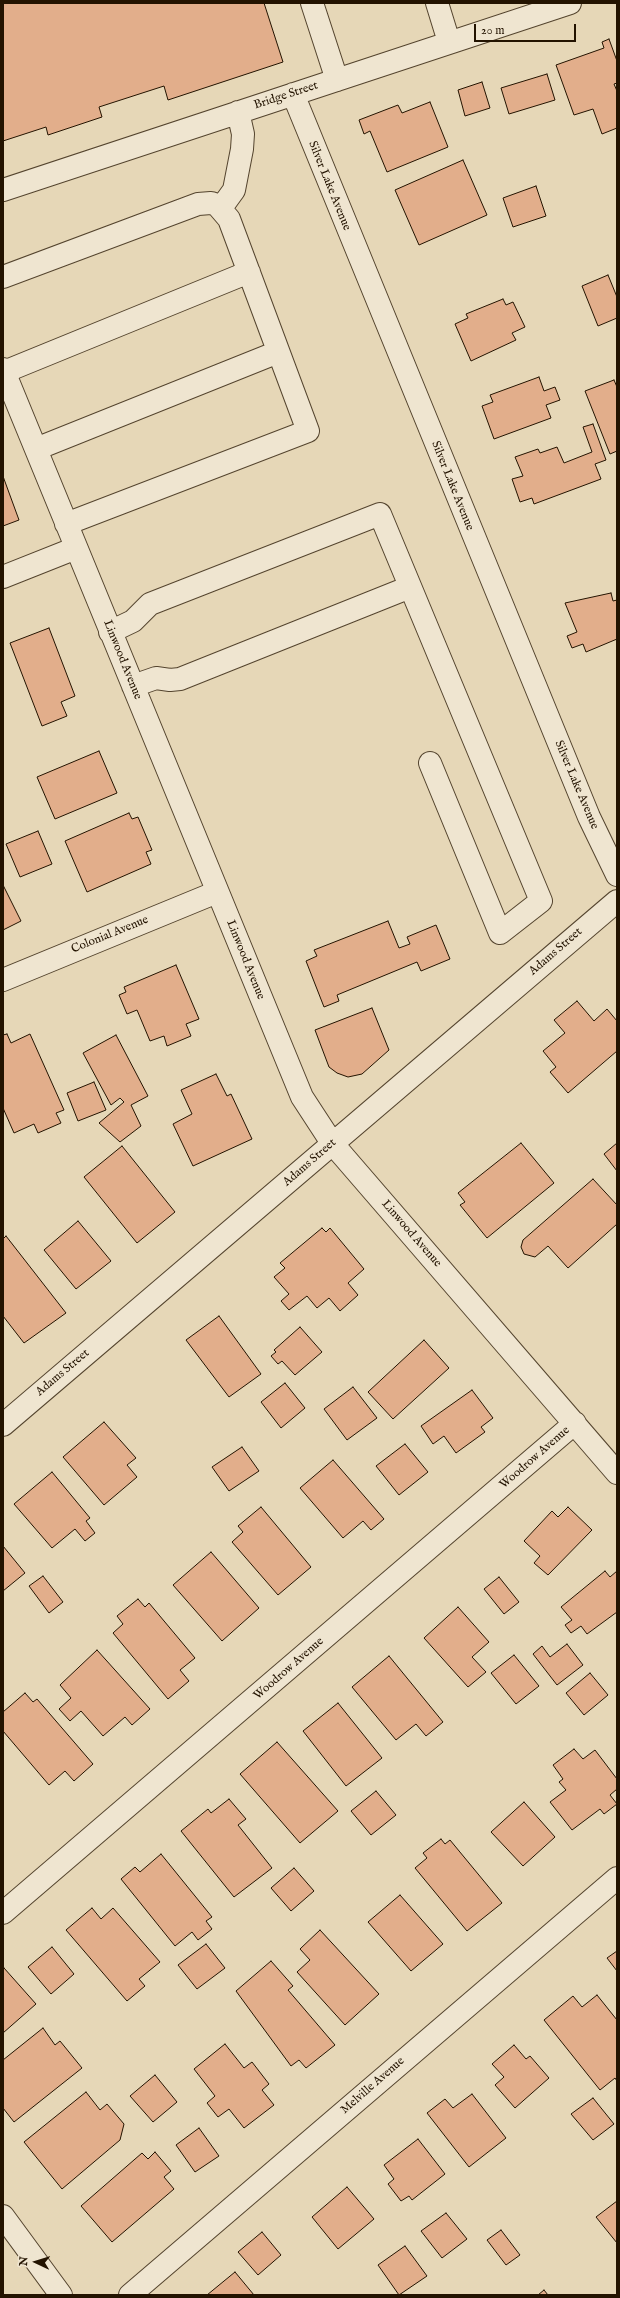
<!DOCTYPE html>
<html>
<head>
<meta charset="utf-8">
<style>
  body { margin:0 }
  #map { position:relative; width:620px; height:2298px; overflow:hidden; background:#e6d7b7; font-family:"IM FELL English",serif }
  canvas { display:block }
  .frame { position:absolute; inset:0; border:4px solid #231300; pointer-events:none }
  .north { position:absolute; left:16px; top:2242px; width:40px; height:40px; -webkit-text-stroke:3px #efe5d0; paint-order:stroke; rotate:274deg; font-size:11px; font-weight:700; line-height:16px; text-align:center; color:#231300 }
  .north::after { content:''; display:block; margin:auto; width:14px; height:18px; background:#231300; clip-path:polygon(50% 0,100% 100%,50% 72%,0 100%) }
  .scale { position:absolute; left:474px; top:24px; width:102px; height:18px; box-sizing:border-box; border:2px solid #231300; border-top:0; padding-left:5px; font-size:12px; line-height:14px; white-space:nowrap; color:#231300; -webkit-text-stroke:3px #efe5d0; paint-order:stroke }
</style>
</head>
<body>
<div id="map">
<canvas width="620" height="2298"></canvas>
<div class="frame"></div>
<div class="north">N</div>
<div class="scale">20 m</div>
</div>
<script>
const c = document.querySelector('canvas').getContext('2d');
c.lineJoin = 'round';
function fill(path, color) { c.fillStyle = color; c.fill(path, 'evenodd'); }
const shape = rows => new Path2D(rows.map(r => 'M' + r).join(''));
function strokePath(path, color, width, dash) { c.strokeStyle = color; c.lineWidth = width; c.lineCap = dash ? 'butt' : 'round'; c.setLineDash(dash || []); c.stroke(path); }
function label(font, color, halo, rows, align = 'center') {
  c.font = font + ' "IM FELL English",serif'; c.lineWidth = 3.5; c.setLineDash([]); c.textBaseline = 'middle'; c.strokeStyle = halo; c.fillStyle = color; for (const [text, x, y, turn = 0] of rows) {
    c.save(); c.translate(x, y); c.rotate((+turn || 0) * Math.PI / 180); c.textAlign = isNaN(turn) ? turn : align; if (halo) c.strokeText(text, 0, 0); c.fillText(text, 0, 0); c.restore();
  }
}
const building = shape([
  [3,3,264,3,283,62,168,100,164,86,99,107,102,117,48,135,46,127,3,141,3,3],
  [609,39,617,61,617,83,614,84,617,91,617,128,602,134,593,109,574,115,556,65,604,48,602,42,609,39],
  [547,74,555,100,509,114,501,88,547,74],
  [482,82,490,108,465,116,458,90,482,82],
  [430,102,448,147,387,172,370,131,364,134,359,120,398,105,402,113,430,102],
  [463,160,487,215,419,245,395,190,463,160],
  [536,186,546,216,513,227,503,198,536,186],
  [608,275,617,297,617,318,598,326,582,286,608,275],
  [503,299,506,305,513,302,525,327,512,333,516,340,471,361,455,324,468,318,466,314,503,299],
  [539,377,544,391,555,387,560,400,546,405,551,418,494,439,482,406,493,402,490,395,539,377],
  [614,380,617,387,617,451,610,454,585,391,614,380],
  [593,424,606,460,595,464,601,479,534,504,532,498,520,502,512,479,523,476,515,457,538,449,540,453,557,447,564,463,592,452,583,427,593,424],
  [4,479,19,520,3,526,3,480,4,479],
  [611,593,613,601,617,600,617,639,586,652,583,644,572,648,567,636,577,632,565,603,611,593],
  [49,628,75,696,61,702,67,716,42,726,10,643,49,628],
  [99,751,117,793,55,819,37,777,99,751],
  [129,813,132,819,138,817,152,850,146,852,151,864,87,892,65,841,129,813],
  [38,831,52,864,20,877,6,844,38,831],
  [3,885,21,921,3,930,3,885],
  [388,921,399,948,410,944,407,937,436,925,450,959,421,971,417,962,337,995,339,1001,324,1007,306,961,317,956,314,950,388,921],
  [176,965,199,1019,186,1024,191,1036,167,1046,164,1036,150,1041,137,1010,127,1014,119,995,126,992,124,987,176,965],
  [577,1001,594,1021,607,1009,617,1021,617,1051,568,1093,550,1072,556,1067,543,1051,565,1033,554,1020,577,1001],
  [372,1008,389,1050,362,1074,348,1077,337,1073,329,1067,315,1030,372,1008],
  [7,1034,11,1043,30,1034,64,1110,56,1113,61,1123,38,1133,34,1124,14,1133,3,1108,3,1035,7,1034],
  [116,1035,148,1096,131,1105,141,1126,120,1142,99,1123,124,1102,120,1098,111,1105,83,1053,116,1035],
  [216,1074,227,1096,231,1094,252,1139,193,1166,173,1124,192,1114,181,1090,216,1074],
  [94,1082,106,1110,78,1121,67,1093,94,1082],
  [521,1143,554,1183,487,1238,460,1205,465,1202,458,1193,521,1143],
  [617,1143,617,1171,604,1154,617,1143],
  [122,1146,175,1212,137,1243,84,1177,122,1146],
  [593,1179,617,1205,617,1224,568,1268,548,1246,535,1257,524,1254,521,1247,523,1240,593,1179],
  [78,1221,111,1261,76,1289,44,1250,78,1221],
  [322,1228,326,1232,330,1228,364,1269,348,1283,358,1295,340,1311,329,1298,317,1308,307,1296,289,1310,281,1301,289,1294,274,1277,285,1268,280,1263,322,1228],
  [6,1236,66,1313,24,1343,3,1316,3,1239,6,1236],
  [219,1316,261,1374,229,1397,186,1340,219,1316],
  [300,1327,322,1352,295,1375,282,1361,278,1364,271,1356,276,1352,274,1350,300,1327],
  [424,1340,449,1368,393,1419,368,1392,424,1340],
  [285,1383,305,1408,281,1428,261,1402,285,1383],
  [353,1387,377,1418,347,1440,324,1409,353,1387],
  [472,1390,493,1418,481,1427,485,1432,456,1453,444,1436,433,1444,421,1426,472,1390],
  [104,1422,136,1458,127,1465,137,1477,104,1505,63,1457,104,1422],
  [405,1444,428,1472,399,1495,376,1466,405,1444],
  [242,1447,259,1471,229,1491,212,1467,242,1447],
  [333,1460,384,1519,371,1530,363,1521,343,1538,300,1488,333,1460],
  [52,1472,90,1518,86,1521,95,1533,85,1541,75,1529,52,1548,14,1504,52,1472],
  [261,1507,311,1567,278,1595,232,1542,243,1532,238,1526,261,1507],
  [568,1507,592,1530,548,1575,534,1563,540,1556,524,1541,552,1511,558,1517,568,1507],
  [3,1546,25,1573,3,1591,3,1546],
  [211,1552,259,1608,222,1641,173,1585,211,1552],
  [605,1571,610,1577,617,1571,617,1612,587,1634,581,1626,571,1633,565,1625,572,1620,561,1607,605,1571],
  [43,1576,63,1602,49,1613,29,1586,43,1576],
  [499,1577,519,1602,504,1614,484,1589,499,1577],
  [138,1599,145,1607,149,1603,195,1658,180,1670,189,1681,168,1699,113,1633,123,1624,117,1616,138,1599],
  [458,1607,489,1642,472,1657,486,1672,468,1687,424,1638,458,1607],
  [567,1644,583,1665,557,1685,533,1654,542,1646,550,1657,567,1644],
  [97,1650,150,1709,132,1725,125,1717,103,1736,81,1711,70,1721,59,1709,71,1698,60,1685,97,1650],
  [514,1655,539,1686,516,1704,491,1673,514,1655],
  [389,1656,443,1722,426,1736,416,1724,396,1740,352,1687,389,1656],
  [590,1673,608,1695,584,1715,566,1693,590,1673],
  [25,1693,33,1702,37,1699,93,1764,74,1781,65,1771,49,1785,3,1731,3,1712,25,1693],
  [338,1703,382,1758,346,1786,303,1731,338,1703],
  [277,1742,338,1811,300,1843,240,1774,277,1742],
  [574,1749,583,1759,595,1750,617,1779,617,1789,610,1795,617,1804,604,1814,600,1809,572,1830,550,1802,566,1790,559,1782,563,1779,553,1765,574,1749],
  [376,1791,396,1815,371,1835,351,1811,376,1791],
  [229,1799,246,1819,238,1825,272,1868,234,1897,181,1831,208,1809,211,1813,229,1799],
  [524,1802,555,1837,523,1866,491,1832,524,1802],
  [441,1839,445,1844,450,1840,502,1903,467,1931,415,1868,427,1858,423,1853,441,1839],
  [161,1854,212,1917,206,1921,212,1929,198,1940,192,1932,175,1946,121,1879,135,1867,140,1872,161,1854],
  [294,1868,314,1891,291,1911,271,1888,294,1868],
  [400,1895,443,1944,411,1971,368,1922,400,1895],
  [92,1908,101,1919,113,1908,160,1962,139,1979,145,1986,127,2001,66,1930,92,1908],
  [320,1930,379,1994,345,2025,297,1972,310,1960,300,1949,320,1930],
  [206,1944,225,1968,197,1989,178,1965,206,1944],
  [52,1947,74,1974,51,1994,28,1967,52,1947],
  [617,1951,617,1971,607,1958,617,1951],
  [271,1961,293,1986,288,1990,335,2045,306,2068,299,2060,291,2066,236,1991,271,1961],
  [4,1968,36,2004,3,2033,3,1970,4,1968],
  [597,1995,617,2020,617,2081,615,2078,600,2090,544,2020,573,1996,582,2007,597,1995],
  [43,2028,55,2045,60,2041,82,2068,14,2122,3,2108,3,2060,43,2028],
  [225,2044,244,2068,252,2062,269,2084,262,2090,274,2105,244,2128,229,2109,218,2117,207,2103,215,2096,194,2069,225,2044],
  [514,2045,526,2059,530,2056,549,2078,515,2108,495,2085,504,2077,492,2064,514,2045],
  [155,2075,177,2102,153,2122,130,2096,155,2075],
  [86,2092,100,2110,107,2104,124,2124,120,2140,62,2189,24,2142,86,2092],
  [472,2094,506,2138,469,2167,427,2113,445,2099,453,2108,472,2094],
  [593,2098,614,2124,593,2140,571,2114,593,2098],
  [199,2128,219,2156,195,2172,176,2145,199,2128],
  [418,2139,445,2174,412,2200,409,2196,401,2201,388,2184,394,2179,384,2165,418,2139],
  [155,2152,171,2171,164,2177,174,2189,112,2242,81,2206,142,2153,148,2159,155,2152],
  [347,2187,374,2219,338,2249,312,2217,347,2187],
  [617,2201,617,2243,596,2217,617,2201],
  [446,2213,467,2239,442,2258,421,2231,446,2213],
  [501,2230,520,2255,506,2265,487,2240,501,2230],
  [262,2232,281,2255,258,2275,238,2252,262,2232],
  [405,2246,427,2276,399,2295,378,2265,405,2246],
  [235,2272,254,2295,207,2295,235,2272],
  [544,2290,548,2295,538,2295,544,2290]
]);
fill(building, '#e2ae8b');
strokePath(building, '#231300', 1);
const minor = shape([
  [312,3,337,80],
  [437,3,449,42],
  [293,94,589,817,617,875],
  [3,190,570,3],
  [221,208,234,190,242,149,243,134,238,112],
  [3,277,198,204,211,203,217,205,229,219,308,431,66,524],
  [3,369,302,1097,332,1143,617,1473],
  [4,372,249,272],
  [36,449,278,352],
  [3,577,76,548],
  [110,632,133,621,150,604,380,514,541,901,500,933,430,763],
  [133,686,156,678,170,680,180,679,410,587],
  [3,980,217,892],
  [3,1425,617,901],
  [3,1913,575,1423],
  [3,2216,61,2295],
  [130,2295,617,1878]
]);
strokePath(minor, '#54442e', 24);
strokePath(minor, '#efe5d0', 22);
label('12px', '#231300', '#efe5d0', [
  ["Bridge Street",286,96,-18],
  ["Silver Lake Avenue",329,186,68],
  ["Silver Lake Avenue",452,486,68],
  ["Linwood Avenue",122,660,68],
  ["Silver Lake Avenue",576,785,67],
  ["Colonial Avenue",110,935,-22],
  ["Adams Street",556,952,-41],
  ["Linwood Avenue",245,960,68],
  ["Adams Street",310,1163,-41],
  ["Linwood Avenue",411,1234,49],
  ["Adams Street",63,1373,-40],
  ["Woodrow Avenue",535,1458,-41],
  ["Woodrow Avenue",289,1669,-41],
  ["Melville Avenue",373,2086,-41]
]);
</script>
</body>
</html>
